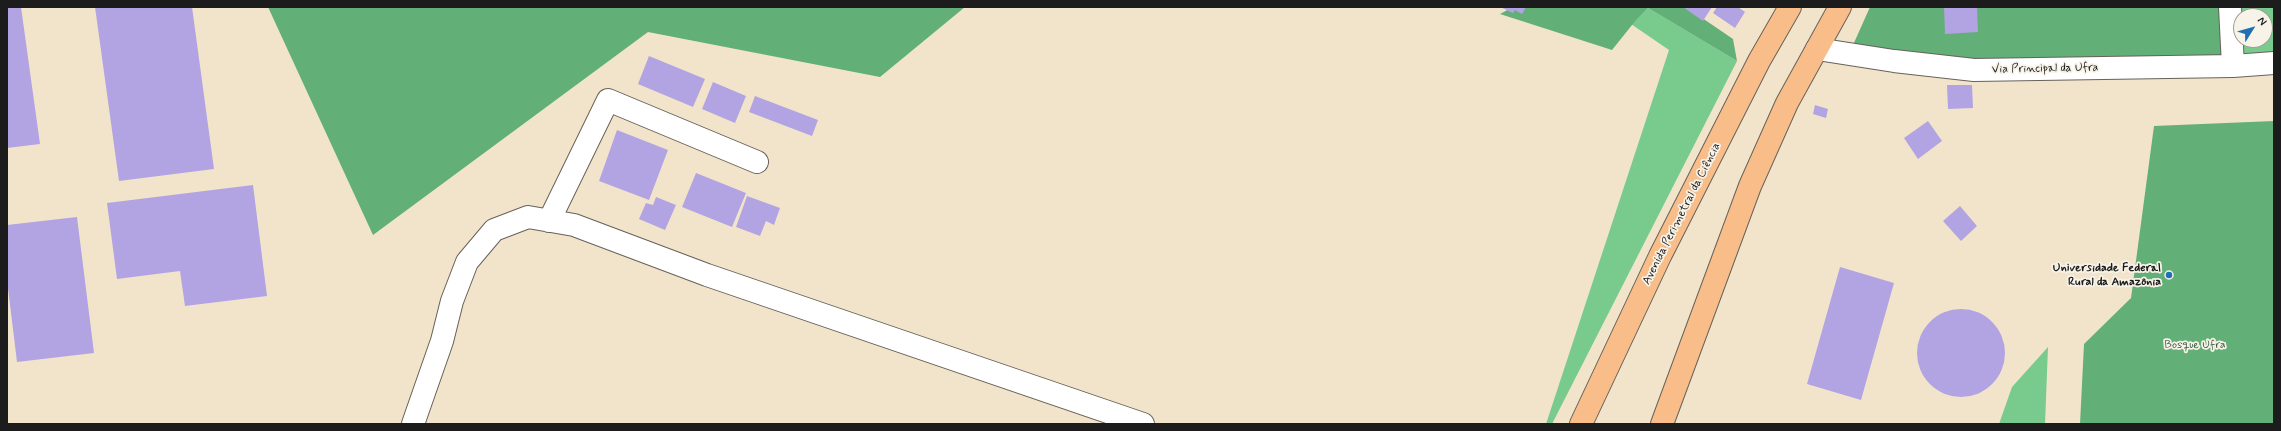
<!DOCTYPE html>
<html>
<head>
<meta charset="utf-8">
<style>
  body { margin:0 }
  #map { position:relative; width:2281px; height:431px; overflow:hidden; background:#f2e4cb; font-family:Mynerve,sans-serif }
  canvas { display:block }
  .frame { position:absolute; inset:0; border:8px solid #1c1c1c; pointer-events:none }
  .north { position:absolute; left:2233px; top:8px; width:40px; height:40px; box-sizing:border-box; background:#f7f3e8; border:1px solid #9f9d96; border-radius:50%; rotate:53deg; font-size:11px; font-weight:700; line-height:16px; text-align:center; color:#1c1c1c }
  .north::after { content:''; display:block; margin:auto; width:14px; height:18px; background:#1f6fb2; clip-path:polygon(50% 0,100% 100%,50% 72%,0 100%) }
</style>
</head>
<body>
<div id="map">
<canvas width="2281" height="431"></canvas>
<div class="frame"></div>
<div class="north">N</div>
</div>
<script>
const c = document.querySelector('canvas').getContext('2d');
c.lineJoin = 'round';
function fill(path, color) { c.fillStyle = color; c.fill(path, 'evenodd'); }
const shape = rows => new Path2D(rows.map(r => 'M' + r).join(''));
function strokePath(path, color, width, dash) { c.strokeStyle = color; c.lineWidth = width; c.lineCap = dash ? 'butt' : 'round'; c.setLineDash(dash || []); c.stroke(path); }
function label(font, color, halo, rows, align = 'center') {
  c.font = font + ' Mynerve,sans-serif'; c.lineWidth = 3.5; c.setLineDash([]); c.textBaseline = 'middle'; c.strokeStyle = halo; c.fillStyle = color; for (const [text, x, y, turn = 0] of rows) {
    c.save(); c.translate(x, y); c.rotate((+turn || 0) * Math.PI / 180); c.textAlign = isNaN(turn) ? turn : align; if (halo) c.strokeText(text, 0, 0); c.fillText(text, 0, 0); c.restore();
  }
}
fill(shape([
  [2230,7,2274,7,2274,63,2233,66],
  [2241,16,2265,16,2265,40,2241,40],
  [1648,8,1737,61,1552,424,1546,424,1669,50,1631,24],
  [2048,347,2045,424,1999,424,2012,387]
]), '#78cb8d');
fill(shape([
  [268,7,965,7,880,77,648,32,373,235],
  [1513,7,1686,7,1733,39,1737,61,1648,8,1636,20,1612,50,1500,14],
  [1870,7,2230,7,2233,66,1975,70,1849,54],
  [2274,121,2274,424,2080,424,2084,344,2131,298,2154,126]
]), '#62af78');
fill(shape([
  [7,7,21,7,40,144,7,148],
  [95,7,192,7,214,169,119,181],
  [1500,7,1526,7,1522,14,1515,10,1513,13],
  [1683,7,1712,7,1703,21],
  [1717,7,1738,7,1745,12,1735,28,1713,13],
  [1944,7,1977,7,1978,32,1945,34],
  [649,56,705,79,693,107,638,84],
  [713,82,746,96,735,123,702,109],
  [1947,85,1972,85,1973,108,1948,109],
  [755,96,818,120,812,136,749,112],
  [1815,105,1828,109,1826,118,1813,114],
  [1928,121,1942,141,1918,159,1904,138],
  [617,130,668,150,649,200,599,181],
  [696,173,746,193,732,227,682,207],
  [253,185,267,296,185,306,180,271,117,279,107,203],
  [747,196,780,208,774,225,766,221,760,236,736,227],
  [656,197,676,205,665,230,639,219,646,203,653,205],
  [1960,206,1977,226,1961,241,1943,221],
  [77,217,94,353,17,362,7,280,7,225],
  [1840,267,1894,283,1861,400,1807,384],
  '1917 353a44 44 0 1 1 88 0a44 44 0 1 1-88 0Z'
]), '#b2a4e2');
const minor = shape([
  [2230,7,2233,66],
  [1817,49,1894,61,1974,70,2233,66,2274,63],
  [549,221,608,100,757,162],
  [413,424,442,341,452,301,467,262,494,230,528,217,574,225,707,275,1143,424]
]);
const major = shape([
  [1581,424,1660,256,1759,61,1790,7],
  [1662,424,1750,186,1787,103,1840,7]
]);
strokePath(minor, '#676259', 24);
strokePath(major, '#676259', 24);
strokePath(minor, '#fff', 22);
strokePath(major, '#f8bd89', 22);
for (const [x, y, r, color] of [
  [2169,275,4,"#1f6fb2"]
]) { const dot = new Path2D(); dot.arc(x, y, r, 0, 2 * Math.PI); c.fillStyle = color; c.fill(dot); strokePath(dot, '#f7f3e8', 1.5); }
label('12px', '#1c1c1c', '#f7f3e8', [
  ["Via Principal da Ufra",2045,69,-1],
  ["Avenida Perimetral da Ciência",1682,214,-63]
]);
label('bold 12px', '#1c1c1c', '#f7f3e8', [
  ["Universidade Federal",2161,268],
  ["Rural da Amazônia",2161,282]
], 'right');
label('12px', '#3c5944', '#f7f3e8', [
  ["Bosque Ufra",2195,345]
]);
</script>
</body>
</html>
